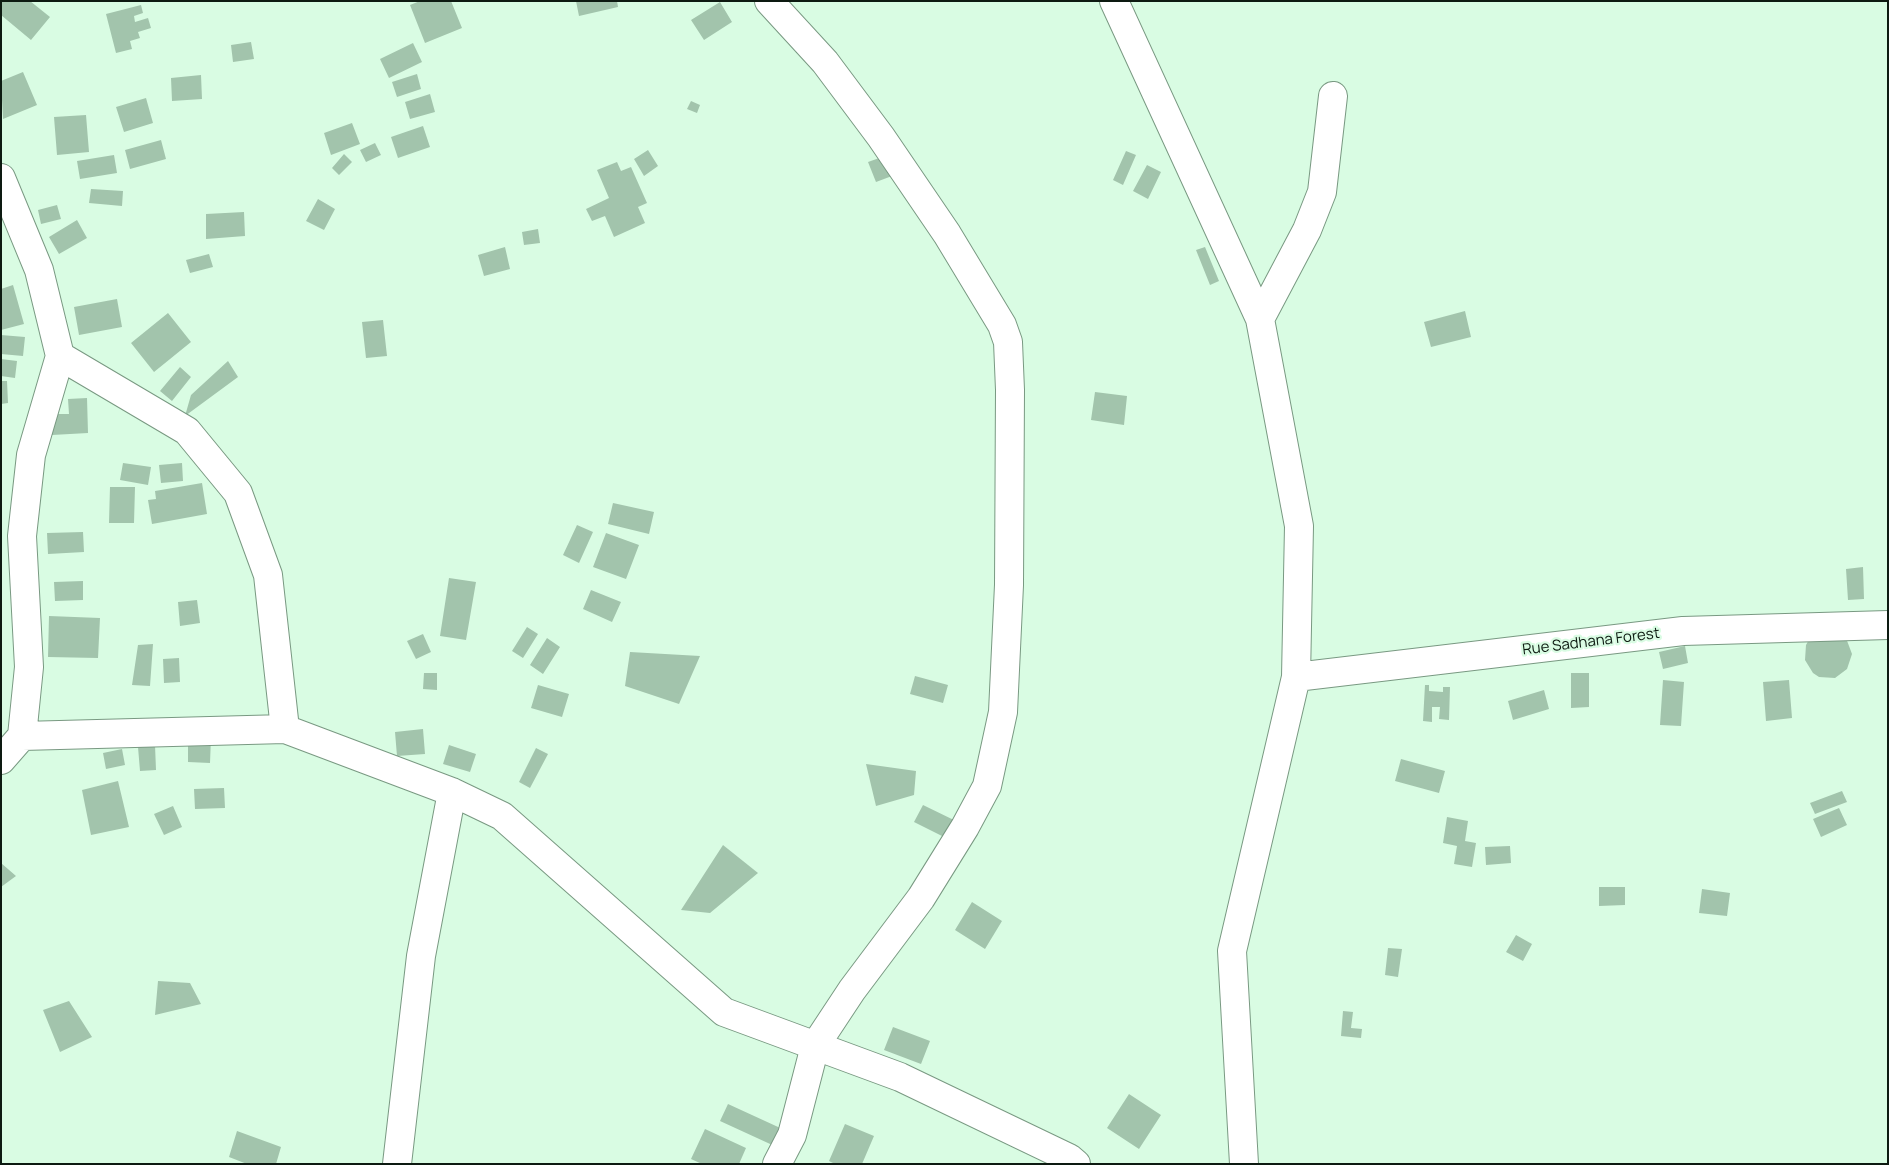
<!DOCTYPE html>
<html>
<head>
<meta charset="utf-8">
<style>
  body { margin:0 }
  #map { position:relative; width:1889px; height:1165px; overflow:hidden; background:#d9fce3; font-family:Manrope,sans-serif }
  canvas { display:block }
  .frame { position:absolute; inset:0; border:2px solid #0d1a11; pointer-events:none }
</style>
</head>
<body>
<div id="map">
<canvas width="1889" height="1165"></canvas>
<div class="frame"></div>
</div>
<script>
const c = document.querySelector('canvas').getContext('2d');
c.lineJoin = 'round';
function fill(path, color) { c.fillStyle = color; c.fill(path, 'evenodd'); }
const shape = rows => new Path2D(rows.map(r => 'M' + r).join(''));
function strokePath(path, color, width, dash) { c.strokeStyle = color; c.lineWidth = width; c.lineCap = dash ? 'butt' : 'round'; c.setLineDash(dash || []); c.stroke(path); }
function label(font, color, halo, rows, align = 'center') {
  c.font = font + ' Manrope,sans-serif'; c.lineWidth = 4.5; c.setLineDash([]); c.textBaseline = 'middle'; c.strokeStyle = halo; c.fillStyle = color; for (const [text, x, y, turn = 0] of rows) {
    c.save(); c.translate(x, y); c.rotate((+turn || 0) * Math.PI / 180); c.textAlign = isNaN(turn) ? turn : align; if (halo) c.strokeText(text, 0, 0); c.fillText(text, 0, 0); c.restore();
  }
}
fill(shape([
  [1,1,30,1,50,17,31,40,1,15],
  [420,1,451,1,462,28,425,43,410,5],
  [576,1,617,1,618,7,579,16],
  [720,2,732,22,704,40,691,20],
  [141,5,143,13,134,16,135,22,148,18,151,28,138,32,140,38,130,41,132,49,116,53,106,14],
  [251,42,254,59,233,62,231,45],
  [413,43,422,62,389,78,380,59],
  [23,72,37,105,3,119,1,81],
  [417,74,421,89,397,97,392,82],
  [201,75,202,99,172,101,171,78],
  [430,94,435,112,410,119,405,102],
  [146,98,153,123,124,132,116,107],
  [691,101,700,105,697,113,687,109],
  [86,115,89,152,57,155,54,117],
  [352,123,360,144,331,155,324,133],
  [423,126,430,147,398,158,391,137],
  [161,140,166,159,130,169,125,150],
  [375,143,381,155,366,162,360,150],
  [648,150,658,166,644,176,634,159],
  [1126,151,1136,155,1123,185,1113,180],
  [344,154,352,162,339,175,332,168],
  [114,155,117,173,80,179,77,161],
  [885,156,892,176,876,182,868,162],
  [617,162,621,171,631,167,647,203,638,207,645,223,614,237,605,216,592,221,586,209,609,198,597,170],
  [1147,165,1161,172,1148,199,1133,191],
  [91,189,123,191,122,206,89,203],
  [318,199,335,209,324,230,306,221],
  [57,205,61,219,41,224,38,210],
  [244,212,245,236,206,239,206,214],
  [77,220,87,238,59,254,49,237],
  [538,229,540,243,524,245,522,232],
  [505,247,510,269,484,276,478,255],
  [1205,247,1219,281,1210,285,1196,250],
  [209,254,213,267,190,273,186,260],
  [13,285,24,324,1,330,1,289],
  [117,299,122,327,79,335,74,307],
  [1465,311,1471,337,1431,347,1424,322],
  [168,313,191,342,154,372,131,343],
  [383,320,387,356,366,358,362,322],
  [1,335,25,337,23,356,1,354],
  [1,359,17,361,15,378,1,376],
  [228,361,238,377,185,416,191,395],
  [180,367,191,377,172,401,160,391],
  [1,381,7,381,8,403,1,404],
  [1095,392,1127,396,1124,425,1091,420],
  [87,398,88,433,52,435,52,414,69,414,68,399],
  [123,463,151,467,148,485,120,480],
  [182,463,183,481,161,483,159,465],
  [202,483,207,514,152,524,148,500,156,499,155,491],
  [110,487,135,487,134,523,109,523],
  [613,503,654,512,649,534,608,524],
  [577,525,593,532,579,563,563,555],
  [83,532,84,552,48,554,47,533],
  [606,533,639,545,626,579,593,567],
  [1863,567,1864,599,1848,600,1846,569],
  [449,578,476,582,466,640,440,636],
  [83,581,83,600,55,601,54,582],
  [591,590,621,602,612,622,583,609],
  [197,600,200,623,180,626,178,602],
  [49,616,100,618,98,658,48,657],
  [527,627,538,634,523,658,512,651],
  [423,634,431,652,416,659,407,641],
  [547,638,560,647,543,674,530,665],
  [1810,638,1846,638,1852,654,1847,669,1835,678,1819,677,1813,673,1805,660,1806,645],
  [153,644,150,686,132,685,138,645],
  [1685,646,1688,663,1663,669,1659,652],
  [630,652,700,656,679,704,625,686],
  [179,658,180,682,164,683,163,659],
  [424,673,437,673,437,690,423,689],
  [1571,673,1589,673,1589,707,1571,708],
  [915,676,948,685,943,703,910,694],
  [1663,680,1684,682,1681,726,1660,725],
  [1789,680,1792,718,1766,721,1763,682],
  [538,685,569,694,562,717,531,708],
  [1425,685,1429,685,1429,691,1443,692,1443,687,1450,687,1449,720,1439,719,1440,707,1432,707,1432,722,1423,721],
  [1544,690,1549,709,1513,720,1508,701],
  [423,729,425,754,397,756,395,732],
  [188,736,211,737,210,763,188,762],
  [155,745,156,770,140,771,138,747],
  [449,745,476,754,470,772,443,764],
  [536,748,548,754,530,788,519,782],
  [122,749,125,765,106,769,103,753],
  [1401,759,1445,771,1439,793,1395,781],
  [866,764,916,771,914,795,876,806],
  [118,781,129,827,91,835,82,790],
  [224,788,225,808,195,809,194,789],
  [1842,791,1847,802,1815,814,1810,803],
  [923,805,960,823,952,841,914,822],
  [173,806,182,827,164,835,154,814],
  [1839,808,1847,825,1821,837,1813,819],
  [1447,817,1468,821,1465,841,1476,843,1472,867,1454,864,1457,846,1443,843],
  [723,845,758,873,710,913,681,910],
  [1510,846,1511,863,1486,865,1485,847],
  [1,863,16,876,1,887],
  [1599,887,1625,887,1625,905,1599,906],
  [1702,889,1730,893,1727,916,1699,913],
  [972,902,1002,921,985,949,955,930],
  [1516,935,1532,944,1523,961,1506,952],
  [1388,948,1402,949,1398,977,1385,975],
  [158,981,190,983,201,1004,155,1015],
  [69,1001,92,1037,60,1052,43,1010],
  [1343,1011,1353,1012,1351,1028,1362,1029,1361,1038,1341,1036],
  [893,1027,930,1041,921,1064,884,1050],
  [1129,1094,1161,1115,1139,1149,1107,1128],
  [728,1104,789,1132,781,1149,720,1121],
  [845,1124,874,1136,862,1164,835,1164,829,1161],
  [705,1129,746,1148,739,1164,702,1164,691,1159],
  [237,1131,281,1147,276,1164,247,1164,229,1157]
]), '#a2c4ac');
const street = shape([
  [769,1,825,62,881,137,947,234,1002,325,1008,342,1010,390,1009,585,1003,712,987,786,965,827,921,898,852,990,815,1046,792,1135,777,1164],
  [1114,1,1260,319,1299,526,1296,677,1232,951,1244,1164],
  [1,178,39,270,60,356,31,455,22,536,29,667,22,736,1,760],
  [1260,319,1307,230,1322,192,1333,96],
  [60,356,187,431,238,493,268,575,285,729],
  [1296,677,1683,631,1888,625],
  [22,736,285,729,452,792,502,816,724,1012,900,1077,1069,1158,1076,1164],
  [397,1164,421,956,452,792]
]);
strokePath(street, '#799982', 30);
strokePath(street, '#fff', 28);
label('15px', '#0d1a11', '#d9fce3', [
  ["Rue Sadhana Forest",1591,642,-7]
]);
</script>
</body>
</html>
